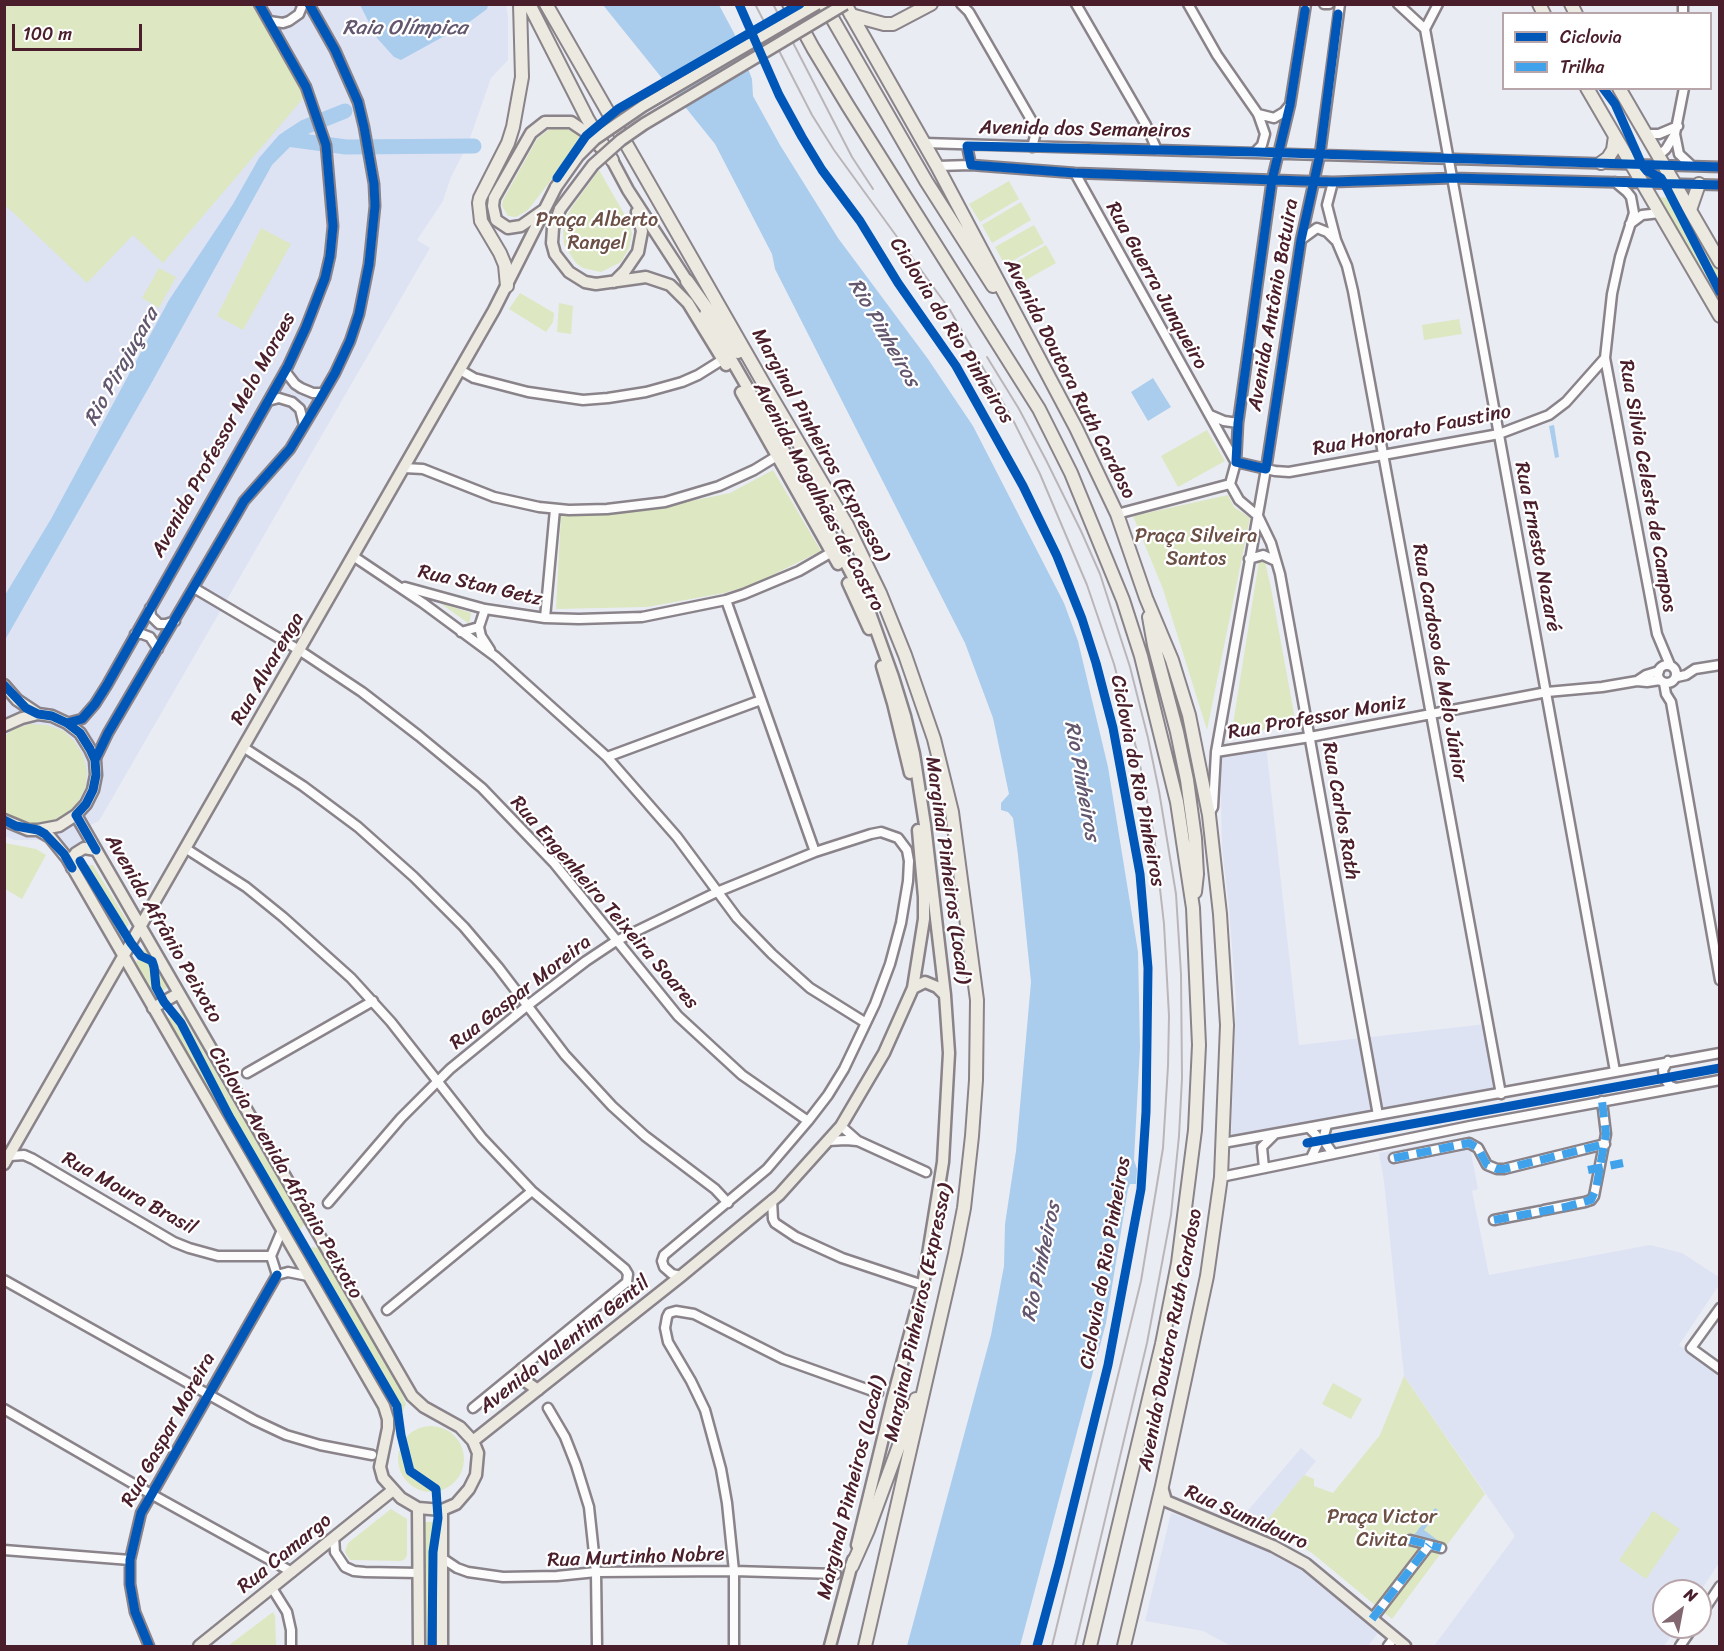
<!DOCTYPE html>
<html>
<head>
<meta charset="utf-8">
<style>
  body { margin:0 }
  #map { position:relative; width:1724px; height:1651px; overflow:hidden; background:#eaecf4; font-family:Sriracha,sans-serif }
  canvas { display:block }
  .frame { position:absolute; inset:0; border:6px solid #4a1f2b; pointer-events:none }
  .legend { position:absolute; left:1502px; top:12px; width:210px; height:78px; box-sizing:border-box; background:#fff; border:2px solid #b7a5aa; margin:0; padding:8px 10px; list-style:none; font-size:18px; color:#4a1f2b }
  .legend li { display:flex; align-items:center; gap:12px; height:30px }
  .legend b { width:30px; border:2px solid #b7a5aa }
  .north { position:absolute; left:1652px; top:1579px; width:60px; height:60px; box-sizing:border-box; background:#fff; border:2px solid #b7a5aa; border-radius:50%; rotate:32deg; font-size:16px; font-weight:700; line-height:24px; text-align:center; color:#4a1f2b }
  .north::after { content:''; display:block; margin:auto; width:21px; height:27px; background:#826771; clip-path:polygon(50% 0,100% 100%,50% 72%,0 100%) }
  .scale { position:absolute; left:12px; top:24px; width:130px; height:27px; box-sizing:border-box; border:3px solid #4a1f2b; border-top:0; padding-left:8px; font-size:18px; line-height:21px; white-space:nowrap; color:#4a1f2b; -webkit-text-stroke:4px #fff; paint-order:stroke }
</style>
</head>
<body>
<div id="map">
<canvas width="1724" height="1651"></canvas>
<div class="frame"></div>
<ul class="legend">
<li><b style="height:8px;background:#0057b8"></b>Ciclovia</li>
<li><b style="height:8px;background:#40a2eb"></b>Trilha</li>
</ul>
<div class="north">N</div>
<div class="scale">100 m</div>
</div>
<script>
const c = document.querySelector('canvas').getContext('2d');
c.lineJoin = 'round';
function fill(path, color) { c.fillStyle = color; c.fill(path, 'evenodd'); }
const shape = rows => new Path2D(rows.map(r => 'M' + r).join(''));
function strokePath(path, color, width, dash) { c.strokeStyle = color; c.lineWidth = width; c.lineCap = dash ? 'butt' : 'round'; c.setLineDash(dash || []); c.stroke(path); }
function label(font, color, halo, rows, align = 'center') {
  c.font = font + ' Sriracha,sans-serif'; c.lineWidth = 4.5; c.setLineDash([]); c.textBaseline = 'middle'; c.strokeStyle = halo; c.fillStyle = color; for (const [text, x, y, turn = 0] of rows) {
    c.save(); c.translate(x, y); c.rotate((+turn || 0) * Math.PI / 180); c.textAlign = isNaN(turn) ? turn : align; if (halo) c.strokeText(text, 0, 0); c.fillText(text, 0, 0); c.restore();
  }
}
fill(shape([
  [5,5,506,5,508,17,508,60,491,78,468,144,451,177,443,201,417,240,430,248,99,821,78,831,84,841,68,850,61,839,48,843,40,840,14,840,5,836],
  [1266,745,1299,1045,1486,1024,1498,1087,1231,1137,1236,1001,1229,907,1222,848,1220,754],
  [1468,1137,1478,1189,1472,1191,1489,1275,1650,1245,1682,1253,1719,1277,1719,1285,1679,1345,1719,1374,1719,1563,1700,1592,1664,1591,1664,1627,1677,1627,1664,1646,1434,1646,1515,1536,1404,1376,1384,1182,1379,1153],
  [1301,1448,1316,1461,1260,1529,1239,1521],
  [1171,1513,1231,1534,1291,1560,1381,1629,1368,1646,1231,1646,1203,1631,1145,1621]
]), '#dee3f3');
fill(shape([
  [4,5,252,5,306,95,163,263,133,235,87,283,5,205],
  [562,127,575,132,582,140,528,210,516,217,508,216,502,206,503,200,537,139,548,130],
  [599,170,627,219,632,233,629,248,621,262,601,272,583,268,576,263,564,245,563,231,566,218,572,207],
  [1009,181,1019,199,980,222,969,204],
  [1660,197,1678,198,1719,269,1719,306],
  [1021,202,1031,220,992,243,982,225],
  [1034,225,1044,243,1005,265,995,247],
  [261,228,291,244,243,330,217,316],
  [1046,245,1056,263,1017,285,1007,267],
  [159,268,176,277,159,308,142,298],
  [520,293,554,313,553,322,546,332,509,309],
  [559,303,573,306,571,334,557,332],
  [1459,319,1462,334,1424,340,1422,325],
  [1207,430,1225,461,1178,487,1161,456],
  [773,470,821,551,752,585,724,593,647,607,556,609,561,516,658,508,730,493],
  [1228,495,1234,507,1250,518,1207,730,1163,589,1133,516],
  [1262,560,1265,562,1271,588,1295,719,1290,725,1240,734,1235,730,1233,724,1259,561],
  [440,603,471,613,469,624,468,623],
  [30,724,47,725,64,731,75,742,83,755,87,771,86,786,79,800,69,812,55,820,40,824,24,822,10,816,5,811,5,736,14,729],
  [5,843,36,849,46,855,22,899,5,889],
  [87,865,93,865,129,924,121,937,84,871],
  [144,948,167,987,159,996,155,996,136,963],
  [174,1012,181,1013,304,1224,299,1231,291,1232,168,1019],
  [312,1247,318,1248,401,1392,406,1404,403,1411,401,1412,393,1407,304,1255],
  [1404,1376,1485,1494,1392,1619,1312,1553,1296,1543,1260,1529,1304,1475,1314,1479,1314,1486,1333,1493,1380,1435],
  [1333,1383,1362,1399,1351,1419,1322,1404],
  '398 1459a33 33 0 1 1 66 0a33 33 0 1 1-66 0Z',
  [391,1509,407,1519,407,1555,405,1559,401,1561,350,1560,345,1552,348,1543],
  [1653,1511,1680,1529,1646,1579,1619,1560],
  [425,1522,437,1522,437,1646,425,1646],
  [273,1612,275,1616,276,1646,228,1646]
]), '#dde7c1');
fill(shape([
  [360,5,488,5,487,9,468,23,401,60,394,57,377,38],
  [603,5,719,5,734,33,752,79,753,96,780,145,838,238,928,359,973,426,1064,603,1078,641,1108,767,1138,952,1140,1047,1134,1160,1137,1169,1136,1184,1130,1184,1128,1189,1106,1323,1020,1646,907,1646,991,1335,1004,1266,1005,1224,1016,1151,1031,982,1018,855,1013,818,1008,812,1001,810,1001,803,1009,794,993,718,965,643,775,269,772,254,715,144],
  [302,120,309,135,295,142,272,165,152,382,5,640,5,595,51,519,169,300,233,204,259,158,279,135],
  [1153,378,1171,407,1148,421,1131,392],
  [1554,425,1559,457,1555,458,1549,426],
  [1435,1508,1438,1510,1424,1530,1444,1545,1442,1547,1411,1539]
]), '#aacded');
strokePath(shape([
  [288,138,305,127,345,111],
  [287,139,346,147,474,146]
]), '#aacded', 15);
const minor = shape([
  [961,4,969,12,1033,123,1035,136,1032,147],
  [1076,4,1146,125,1157,150],
  [1188,4,1217,55,1258,114,1265,134,1262,145,1255,152],
  [1306,4,1290,105,1272,180,1238,423,1236,462,1230,484,1239,500,1258,516,1271,543,1280,574,1378,1115],
  [1324,4,1329,4],
  [1398,4,1425,29,1615,1071],
  [1683,4,1683,14],
  [269,21,283,23,289,21,299,14,303,4],
  [1425,29,1438,4],
  [1258,114,1274,118,1284,112,1289,106],
  [1645,134,1659,134,1678,126],
  [1675,134,1679,154,1692,166],
  [924,143,1720,167],
  [967,146,971,165],
  [1658,156,1666,149,1675,134,1684,88],
  [937,166,971,165,1075,173,1333,182,1453,178,1720,185],
  [1075,173,1235,461],
  [1333,182,1327,205,1336,240,1347,266,1353,291,1501,1094],
  [1615,182,1627,192,1631,197,1634,213,1620,257,1612,294,1605,358,1657,634,1670,665],
  [1630,224,1642,215,1660,213],
  [1302,239,1317,228,1327,232,1335,240],
  [460,370,474,378,528,392,583,400,608,398,646,392,682,382,698,375,722,360],
  [285,371,295,384,301,388,313,393,323,393],
  [268,401,279,398,292,402,300,409,304,425],
  [1210,415,1224,421,1238,423],
  [1236,462,1275,471,1289,472,1499,434,1549,415,1566,402,1605,358],
  [404,468,423,469,494,497,539,507,569,510,607,509,665,502,719,486,754,470,777,456],
  [1117,514,1230,484],
  [353,556,423,603,496,657,607,757,677,837,737,918,772,954,810,988,866,1023],
  [1249,559,1263,555,1276,561],
  [405,587,485,609,545,618,579,619,642,617,726,600,744,594,799,571,832,552],
  [194,588,299,650,362,692,419,736,482,788,554,863,678,1016,742,1075,808,1121],
  [726,600,815,852],
  [150,608,151,616,159,624,166,624,175,621],
  [545,618,555,509],
  [479,627,481,636,490,650],
  [461,632,479,627,485,609],
  [135,634,142,634,150,637,158,649],
  '1658 674a9 9 0 1 1 18 0a9 9 0 1 1-18 0Z',
  [1677,677,1686,675,1695,669,1720,665],
  [1637,681,1646,675,1659,671],
  [1664,683,1666,694,1671,702,1720,980],
  [67,723,82,719,95,704,107,685,288,366,306,327,325,278,330,256,333,226,326,145,306,87,259,4],
  [243,747,303,786,358,827,414,877,464,927,498,967,565,1055,612,1106,645,1136,715,1189,728,1203],
  [1216,752,1310,737,1547,692,1602,687,1637,681,1647,682,1660,680],
  [607,757,761,700],
  [95,760,108,733,236,515,244,501,290,449,320,399,335,373,350,341,359,314,369,264,375,206,374,184,364,127,358,102,335,50,309,4],
  [1209,814,1213,807,1216,752,1266,469,1301,240,1320,154,1340,4],
  [185,848,246,887,283,917,351,978,391,1022,482,1138,532,1191,625,1269,628,1274,627,1282,473,1408],
  [1668,1061,1663,1070,1664,1078,1670,1086,1676,1088],
  [247,1073,373,1001],
  [1327,1125,1323,1139,1333,1154],
  [841,1126,858,1141,926,1172],
  [1309,1128,1316,1135,1318,1143,1311,1158],
  [828,1141,846,1140,857,1141],
  [1223,1143,1720,1053],
  [10,1156,24,1155,33,1159,174,1242,189,1248,218,1256,271,1256],
  [1394,1158,1469,1143,1478,1148,1487,1165,1497,1169,1504,1169,1605,1144],
  [1264,1168,1262,1147,1274,1135],
  [1221,1177,1470,1126,1720,1080],
  [772,1200,773,1219,775,1223,796,1237,842,1258,923,1285],
  [328,1203,401,1118,450,1069,527,1006,586,961,616,941,717,892,815,852,871,834,881,832,898,838,907,850,909,861,908,881,901,923,890,964,875,1004,844,1069,828,1095,808,1121,767,1169,664,1255,662,1261,664,1267,672,1274,681,1276],
  [1544,1210,1585,1202,1591,1200,1594,1196,1606,1134,1602,1101],
  [1494,1220,1540,1211],
  [277,1275,271,1256,282,1230],
  [4,1280,254,1420,286,1435,320,1445,372,1455],
  [1720,1308,1691,1348,1720,1369],
  [387,1310,532,1191],
  [548,1408,565,1437,576,1465,589,1507,596,1572,597,1646],
  [4,1409,151,1494,292,1572],
  [334,1537,335,1552,345,1567,354,1571,365,1572,419,1573],
  [1410,1540,1441,1548],
  [4,1550,130,1560],
  [442,1558,457,1568,468,1572,503,1577,557,1576,596,1572,734,1571,836,1574],
  [272,1588,287,1612,291,1630,291,1646],
  [1700,1616,1720,1586],
  [1372,1619,1429,1545],
  [149,1646,135,1612,130,1584,130,1560,141,1513,277,1275,288,1272,308,1276],
  [734,1646,734,1571,727,1503,721,1469,705,1410,691,1381,668,1342,665,1328,667,1317,669,1313,676,1311,694,1314,783,1359,878,1393],
  [1388,1646,1394,1638],
  [1680,1646,1693,1627]
]);
const major = shape([
  [545,209,521,226,508,228,496,220,493,206,494,198,531,133,545,122,571,122,586,132,612,160,628,190,691,287],
  [560,209,553,228,552,243,555,254,569,272,585,282,596,284,646,277,670,285,688,303,726,365],
  [614,282,625,271,638,252,642,231,637,212],
  [705,314,817,508,866,602,893,677,905,716,914,754,925,825,945,995,949,1053,943,1162,923,1285,893,1397,857,1545],
  [741,392,838,564],
  [848,583,869,629],
  [882,666,893,703,910,773],
  [4,685,17,700,38,714],
  [4,726,22,718,38,714,52,716,67,723,80,733,90,749,95,760,96,775,93,790,86,804,76,815,59,826,38,830,28,830,4,820],
  [38,830,50,837,67,858,384,1406,388,1419,388,1428,380,1467,383,1478,401,1498,418,1508,442,1510,456,1504,469,1489,476,1475,478,1453,473,1441,460,1427,424,1407,412,1396,76,815],
  [72,868,73,857,76,853,84,848,96,850],
  [913,988,925,982,937,987,945,995],
  [153,1008,179,993],
  [4,1164,494,310,556,187],
  [522,1369,521,1373,525,1381,538,1390],
  [473,1441,681,1276,779,1195,841,1126,884,1053,913,988,924,919,924,897,918,830],
  [1162,1487,1166,1501,1273,1546,1306,1564,1405,1646],
  [418,1508,419,1646],
  [442,1510,442,1646],
  [199,1646,393,1490],
  [830,1646,853,1560]
]);
const highway = shape([
  [529,4,587,118,612,160],
  [546,4,765,386,847,525,880,593,905,655,934,739,952,812,977,1000,976,1080,972,1136,964,1208,955,1254,865,1646],
  [789,4,813,48,848,106,1039,409,1071,473,1123,600,1141,656,1177,802,1193,908,1199,1045,1195,1130,1178,1263,1162,1344,1090,1646],
  [824,4,926,181,993,286],
  [845,4,937,166,1076,428,1117,514,1146,598,1172,660,1189,715,1209,815,1220,914,1227,1025,1221,1177,1207,1276,1162,1486,1124,1646],
  [1539,4,1544,14],
  [1571,4,1576,14],
  [851,15,884,24,893,24,931,4],
  [1587,88,1720,316],
  [1619,88,1720,262],
  [1601,163,1608,158,1613,150,1615,136],
  [1690,210,1699,184],
  [687,281,738,352],
  [507,286,505,265,500,253,481,221,479,203,480,198,508,143,513,127,522,77,520,4],
  [1149,617,1154,645,1177,732,1187,780,1195,838,1197,874,1195,892],
  [852,1566,868,1530,916,1399]
]);
strokePath(minor, '#8a8389', 13);
strokePath(major, '#8a8389', 15);
strokePath(highway, '#8a8389', 16);
strokePath(minor, '#fcfcfd', 8);
strokePath(major, '#eceae0', 10);
strokePath(highway, '#eceae0', 12);
strokePath(shape([
  [755,4,812,115,834,150,950,310,1014,422,1040,474,1087,585,1114,664,1138,755,1154,836,1164,924,1169,1016,1168,1066,1163,1148,1141,1281,1052,1646],
  [773,4,852,157,873,189],
  [987,357,1019,409,1046,460,1081,531,1100,574,1130,667,1148,738,1159,791,1176,894,1181,974,1182,1078,1179,1136,1171,1215,1147,1343,1075,1646]
]), '#bab5b8', 2);
const majorBridge = shape([
  [556,187,578,156,595,139,643,106,817,4],
  [560,209,593,165,621,140,644,124,845,4]
]);
strokePath(majorBridge, '#8a8389', 15, []);
strokePath(majorBridge, '#eceae0', 10);
strokePath(shape([
  [1394,1158,1469,1143,1478,1148,1487,1165,1497,1169,1504,1169,1605,1144],
  [1588,1170,1623,1163],
  [1494,1220,1565,1207,1591,1200,1596,1189,1606,1134,1602,1101],
  [1410,1540,1441,1548],
  [1372,1619,1429,1545]
]), '#40a2eb', 8, [15, 8]);
strokePath(shape([
  [739,4,779,95,802,137,822,170,860,221,898,283,956,366,1023,486,1057,556,1082,619,1096,663,1113,728,1140,874,1148,968,1146,1112,1141,1189,1108,1365,1059,1564,1037,1646],
  [1305,10,1290,105,1272,180,1238,423,1236,462,1266,469,1301,240,1320,154,1338,14],
  [1603,88,1615,104,1642,165,1647,171,1661,178,1664,183,1720,292],
  [1720,167,1255,152,967,146,971,165,1075,173,1333,182,1453,178,1720,185],
  [557,178,586,136,618,109,800,4],
  [4,685,26,708,38,714,52,716,67,723,80,733,90,749,95,760,96,775,93,790,86,804,76,815,96,850],
  [67,723,82,719,95,704,107,685,288,366,306,327,325,278,330,256,333,226,326,145,306,87,259,4],
  [95,760,108,733,236,515,244,501,290,449,320,399,335,373,350,341,359,314,369,264,375,206,374,184,364,127,358,102,335,50,309,4],
  [4,820,16,826,38,830,45,834,64,854,72,868],
  [80,861,131,943,141,956,152,961,154,967,156,987,164,1002,181,1023,229,1116,397,1406,401,1435,410,1471,436,1489,438,1518,433,1552,432,1646],
  [1307,1143,1720,1068],
  [149,1646,135,1612,130,1584,130,1560,141,1513,277,1275]
]), '#0057b8', 9);
label('20px', '#4a1f2b', '#fff', [
  ["Avenida dos Semaneiros",1085,130,1],
  ["Rua Guerra Junqueiro",1156,286,61],
  ["Avenida Antônio Batuira",1274,305,-80],
  ["Ciclovia do Rio Pinheiros",951,331,58],
  ["Avenida Doutora Ruth Cardoso",1069,379,63],
  ["Rua Honorato Faustino",1412,431,-11],
  ["Avenida Professor Melo Moraes",224,435,-61],
  ["Marginal Pinheiros (Expressa)",820,445,61],
  ["Rua Silvia Celeste de Campos",1647,486,80],
  ["Avenida Magalhães de Castro",818,497,62],
  ["Rua Ernesto Nazaré",1537,547,79],
  ["Rua Stan Getz",480,586,13],
  ["Rua Cardoso de Melo Júnior",1439,663,80],
  ["Rua Alvarenga",268,669,-60],
  ["Rua Professor Moniz",1317,718,-10],
  ["Ciclovia do Rio Pinheiros",1137,781,79],
  ["Rua Carlos Rath",1340,811,80],
  ["Marginal Pinheiros (Local)",947,870,82],
  ["Rua Engenheiro Teixeira Soares",604,903,49],
  ["Avenida Afrânio Peixoto",163,929,60],
  ["Rua Gaspar Moreira",521,993,-38],
  ["Ciclovia Avenida Afrânio Peixoto",285,1173,60],
  ["Rua Moura Brasil",129,1194,29],
  ["Ciclovia do Rio Pinheiros",1106,1263,-80],
  ["Marginal Pinheiros (Expressa)",919,1313,-78],
  ["Avenida Doutora Ruth Cardoso",1171,1340,-79],
  ["Avenida Valentim Gentil",565,1345,-38],
  ["Rua Gaspar Moreira",169,1430,-61],
  ["Marginal Pinheiros (Local)",852,1488,-76],
  ["Rua Sumidouro",1246,1518,24],
  ["Rua Camargo",285,1554,-39],
  ["Rua Murtinho Nobre",636,1558,-2]
]);
label('20px', '#6c5046', '#fff', [
  ["Praça Alberto",597,221],
  ["Rangel",597,244],
  ["Praça Silveira",1196,537],
  ["Santos",1196,560],
  ["Praça Victor",1382,1518],
  ["Civita",1382,1541]
]);
label('italic 21px', '#62576e', '#fff', [
  ["Raia Olímpica",405,29],
  ["Rio Pinheiros",883,333,60],
  ["Rio Pirajuçara",122,367,-61],
  ["Rio Pinheiros",1081,781,80],
  ["Rio Pinheiros",1042,1262,-78]
]);
</script>
</body>
</html>
